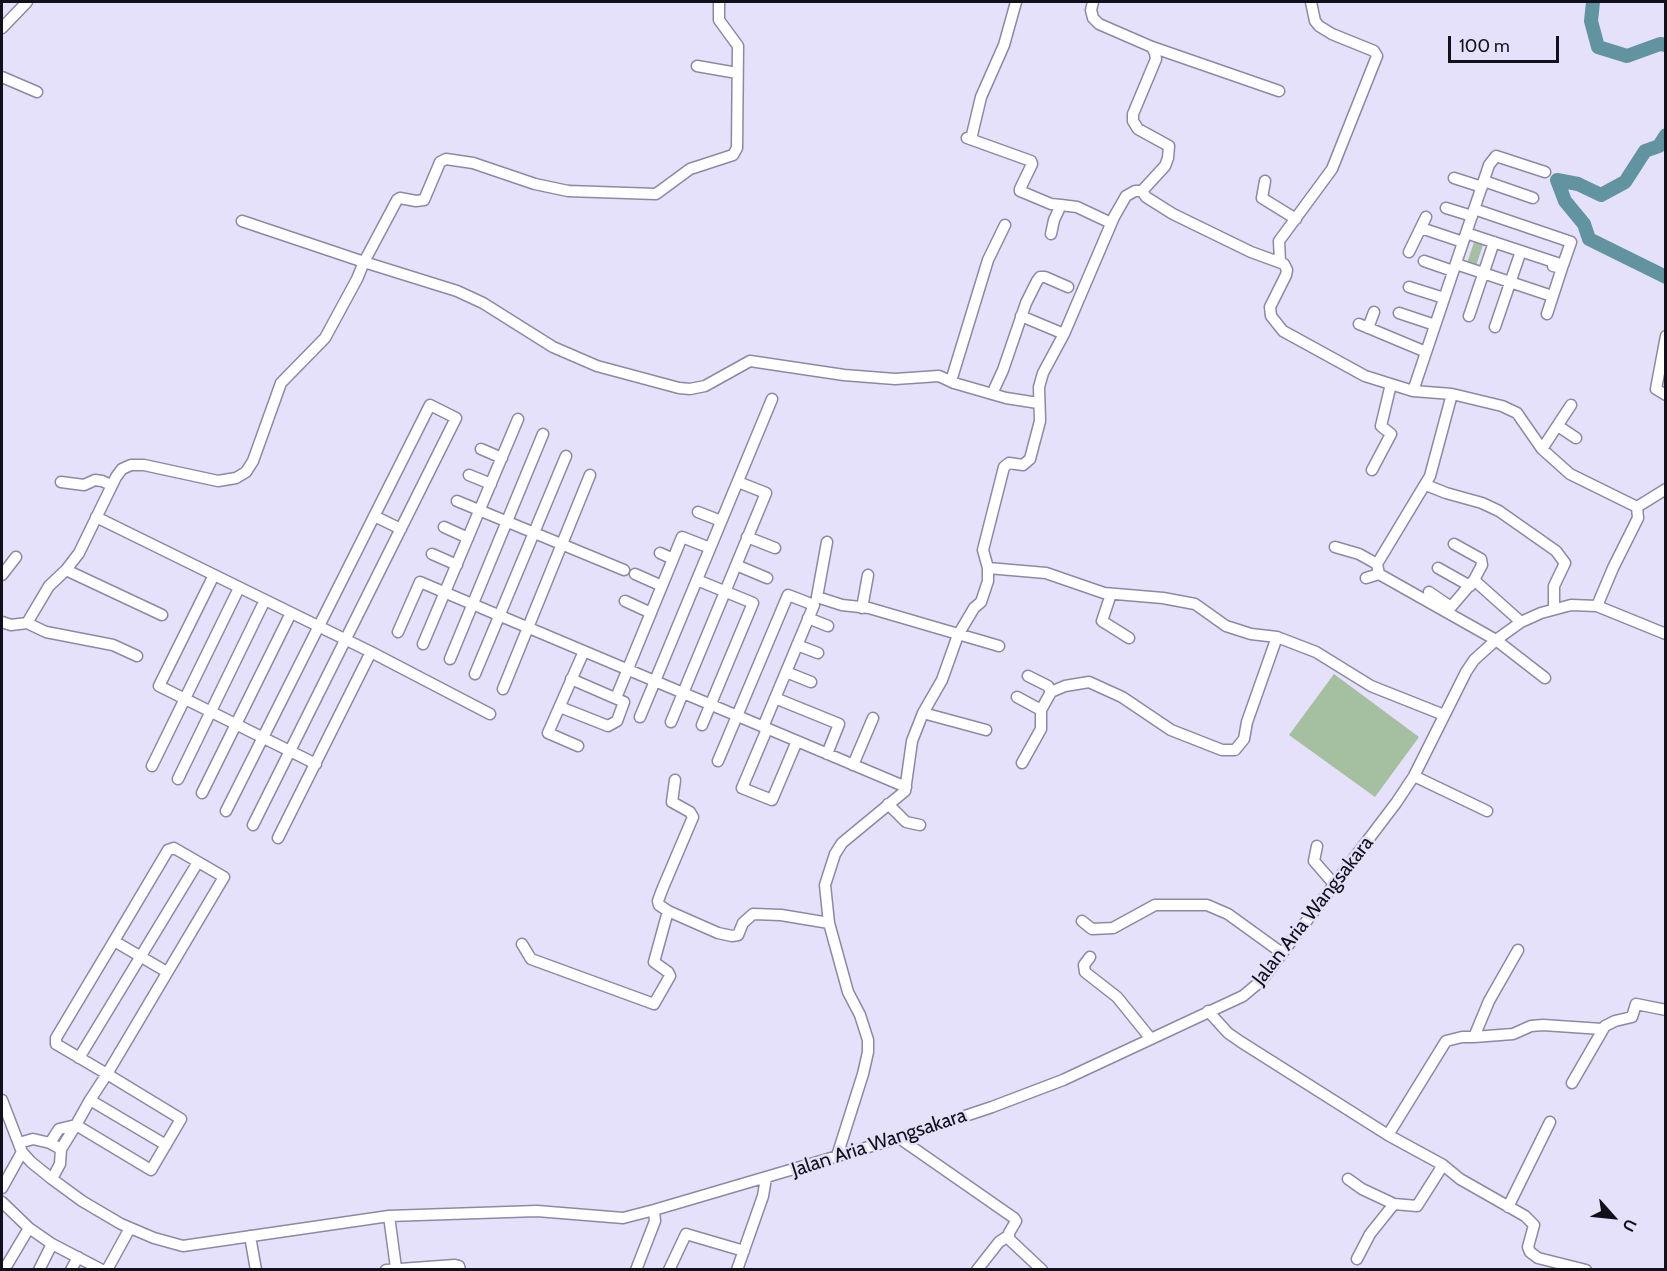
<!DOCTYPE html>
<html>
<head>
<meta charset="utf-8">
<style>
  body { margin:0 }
  #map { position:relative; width:1667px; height:1271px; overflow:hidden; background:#e6e1fa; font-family:Cabin,sans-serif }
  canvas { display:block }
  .frame { position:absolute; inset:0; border:3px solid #12101a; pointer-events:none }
  .north { position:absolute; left:1583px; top:1187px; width:60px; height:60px; -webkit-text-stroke:4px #e6e1fa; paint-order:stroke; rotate:117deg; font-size:16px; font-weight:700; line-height:24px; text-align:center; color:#12101a }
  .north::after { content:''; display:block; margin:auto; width:21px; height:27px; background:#12101a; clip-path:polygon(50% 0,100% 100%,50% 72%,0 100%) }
  .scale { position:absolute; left:1448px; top:36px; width:111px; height:27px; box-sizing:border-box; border:3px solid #12101a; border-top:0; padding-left:8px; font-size:18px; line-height:21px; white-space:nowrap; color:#12101a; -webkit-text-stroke:4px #e6e1fa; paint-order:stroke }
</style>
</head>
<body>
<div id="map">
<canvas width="1667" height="1271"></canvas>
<div class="frame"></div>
<div class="north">U</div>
<div class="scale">100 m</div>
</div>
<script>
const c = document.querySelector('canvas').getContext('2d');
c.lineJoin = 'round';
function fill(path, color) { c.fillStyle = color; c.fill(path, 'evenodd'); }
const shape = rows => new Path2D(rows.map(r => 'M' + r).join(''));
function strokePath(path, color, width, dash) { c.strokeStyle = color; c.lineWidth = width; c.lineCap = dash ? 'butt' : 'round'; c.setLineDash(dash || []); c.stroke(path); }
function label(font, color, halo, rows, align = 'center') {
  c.font = font + ' Cabin,sans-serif'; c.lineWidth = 5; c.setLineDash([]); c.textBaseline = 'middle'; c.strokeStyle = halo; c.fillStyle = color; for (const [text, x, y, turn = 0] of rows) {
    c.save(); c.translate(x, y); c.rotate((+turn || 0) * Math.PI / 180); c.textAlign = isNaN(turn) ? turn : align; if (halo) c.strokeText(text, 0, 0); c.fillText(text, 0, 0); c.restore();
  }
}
fill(shape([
  [1474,242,1483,245,1476,266,1467,263],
  [1334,674,1419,737,1375,797,1289,735]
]), '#a5c0a1');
strokePath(shape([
  [1593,2,1591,21,1598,47,1627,56,1660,44,1666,45],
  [1666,135,1659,146,1645,151,1625,182,1601,195,1578,184,1557,180,1565,201,1584,224,1589,239,1666,277]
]), '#6194a0', 14);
const minor = shape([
  [1093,2,1091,10,1093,18,1099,24,1152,47,1155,53,1156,59,1133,114,1133,121,1138,129,1169,146,1168,158,1165,166,1142,191,1146,197,1173,214,1251,252,1284,264,1287,270,1286,275,1270,307,1271,316,1283,331,1365,376,1413,391,1452,394,1502,406,1517,413,1542,449,1570,474,1637,507,1638,518,1613,568,1597,606],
  [2,28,27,2],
  [1152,47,1279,91],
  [697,66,737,73],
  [2,77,37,92],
  [967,138,1031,161,1032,164,1020,189,1020,191,1051,204,1061,205,1054,220,1051,234],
  [971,139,981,97,1004,45,1016,2],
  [1454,178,1482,187],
  [1265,181,1262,198,1296,219],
  [1484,181,1533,198],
  [1061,205,1077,207,1111,223],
  [1446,208,1472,216],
  [242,221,364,262,397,200,400,198,416,201,424,200,438,167,440,162,446,159,473,163,535,184,568,191,656,194,690,169,733,155,737,148,738,46,719,20,719,2],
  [1421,228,1463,242],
  [1466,233,1563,265,1571,242,1474,209],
  [1409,252,1426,217],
  [1424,261,1453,271],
  [1280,262,1279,241,1332,169,1377,56,1374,51,1332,34,1319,26,1315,21,1311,2],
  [1456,264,1552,296],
  [1409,287,1444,298],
  [1399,313,1435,325],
  [1547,314,1562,268,1553,266],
  [1021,316,1064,334],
  [1469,316,1494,242],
  [1359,324,1426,352],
  [1495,327,1521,251],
  [1368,328,1374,312],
  [1666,336,1656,389,1666,395],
  [951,381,988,260,1005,225],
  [1413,391,1489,165,1496,156,1545,172],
  [992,394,1003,370,1026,303,1037,281,1040,277,1045,277,1068,287],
  [1558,426,1576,438],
  [481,449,502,458],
  [1542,449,1571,405],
  [1372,470,1391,434,1381,426,1391,384],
  [469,475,491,484],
  [61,482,84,485,95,480,102,481,111,485],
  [1426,485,1446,493,1482,503,1499,511,1556,551,1565,563,1554,586,1554,609],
  [457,501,624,570],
  [1637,507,1666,489],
  [698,512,721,521],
  [374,516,401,529],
  [96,517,371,652,490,714],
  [444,527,468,538],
  [747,537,775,548],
  [827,542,817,597,842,605,869,608,999,646],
  [1454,544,1481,559,1482,565,1474,580,1521,622],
  [1335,547,1359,554,1377,564],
  [660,553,673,559],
  [432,554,457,565],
  [736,565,767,578],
  [988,568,1046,573,1104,593,1163,598,1195,604,1226,626,1251,634,1277,637,1316,652,1371,686,1444,715],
  [1438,568,1470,586],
  [66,570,162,615],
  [635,574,662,586],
  [1379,574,1496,640,1545,678],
  [2,575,16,557],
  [214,575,159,686,316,764],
  [1366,578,1379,574,1377,564,1430,476,1452,394],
  [697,580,753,603,702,725],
  [1429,592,1451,607,1474,580],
  [1111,594,1102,621,1129,638],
  [625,601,651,613],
  [862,608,868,575],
  [808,618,828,626],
  [2,622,11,625,27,623,46,632,113,645,137,656],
  [27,623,49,586,66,570,79,553,116,477,122,469,131,465,144,465,218,481,236,478,246,472,253,461,281,383,325,338,357,279,364,262,457,291,483,303,553,347,597,366,679,388,690,389,705,386,750,361,844,375,895,379,939,376,954,383,1006,398,1038,403],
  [398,632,420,582,906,787],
  [423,644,518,419],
  [797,645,818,653],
  [450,659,543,434],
  [786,672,811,682],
  [475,674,566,456],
  [1028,676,1048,686,1051,692],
  [503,689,590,475],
  [618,693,682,537,710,548],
  [1017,697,1041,710],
  [775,698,839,724,827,754],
  [560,707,608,726,617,721,624,702,571,679],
  [923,713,986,730],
  [640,717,772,399],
  [671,722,766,493,738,482],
  [767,729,742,788,772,800,797,741],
  [578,746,548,733,584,651],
  [718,761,788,595,814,605,763,727],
  [1022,763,1041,729,1041,710,1051,692,1065,686,1089,682,1122,697,1171,730,1222,750,1235,750,1244,739,1247,722,1277,637],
  [853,765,873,718],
  [152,766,239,588],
  [1414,776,1487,811],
  [178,779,265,600],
  [675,780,672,802,690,812,693,817,662,890,658,901,659,905,668,911,718,933,732,936,738,935,743,923,753,914,781,915,829,923,848,992,860,1015,868,1040,868,1052,863,1074,837,1156],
  [202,793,291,613],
  [888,804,906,822,920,825],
  [226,811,430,405,456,418,253,825],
  [278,838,371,652],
  [1317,846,1314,861,1334,884],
  [1082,921,1092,929,1113,928,1155,905,1207,905,1228,914,1282,953],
  [829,923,825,885,835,854,842,843,905,791,912,741,923,713,942,680,958,635,974,608,981,602,988,581,988,568,983,550,1004,467,1009,463,1023,465,1030,459,1040,421,1039,387,1043,373,1064,334,1114,217,1126,196,1135,191,1142,191],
  [114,941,167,972],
  [522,944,531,959,654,1004,670,976,668,972,654,962,668,911],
  [1090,957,1084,965,1085,972,1117,997,1151,1039],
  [1208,1011,1228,1033,1241,1042,1388,1135,1443,1165,1460,1179,1525,1216,1534,1225,1528,1247,1530,1252,1538,1258,1586,1270],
  [1474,1037,1513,1034,1531,1026,1543,1025,1602,1029],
  [79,1058,198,862],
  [1572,1083,1605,1026,1615,1021,1632,1017,1636,1004,1666,1010],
  [2,1100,22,1152,31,1162,52,1179,82,1201,121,1224,154,1238,183,1246,389,1216,537,1211,623,1218,654,1210,899,1138,992,1107,1063,1080,1243,996,1261,981,1396,803,1414,776,1466,672,1474,660,1496,640,1521,622,1541,613,1571,605,1597,606,1666,634],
  [90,1100,166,1145],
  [1388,1135,1446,1041,1462,1037,1474,1037,1489,1001,1518,950],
  [899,1138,1014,1218,1016,1221,1009,1233,1009,1239,1042,1270],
  [19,1143,33,1139,50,1143,61,1149,60,1164,52,1179],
  [50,1143,59,1129,76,1125,151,1170,181,1119,107,1074,56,1044,56,1038,114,941,168,850,174,848,224,877,107,1074,90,1100,76,1125,61,1149],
  [1348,1179,1362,1189,1394,1204,1417,1206,1443,1165],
  [2,1188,22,1152],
  [2,1202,29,1228,52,1244,102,1270],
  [1508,1207,1550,1122],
  [389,1216,396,1268],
  [250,1236,256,1270],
  [1357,1259,1370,1234,1394,1204],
  [4,1270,29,1228],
  [39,1270,52,1244],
  [71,1270,78,1257],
  [107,1270,130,1228],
  [386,1270,455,1265,459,1266,460,1270],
  [636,1270,655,1221,654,1210],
  [669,1270,686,1234,744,1251],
  [737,1270,763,1196,766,1178],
  [977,1270,999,1242,1008,1236]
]);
strokePath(minor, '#8e88a5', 13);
strokePath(minor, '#fff', 10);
label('20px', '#12101a', '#e6e1fa', [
  ["Jalan Aria Wangsakara",1313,911,-52],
  ["Jalan Aria Wangsakara",879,1143,-18]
]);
</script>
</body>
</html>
